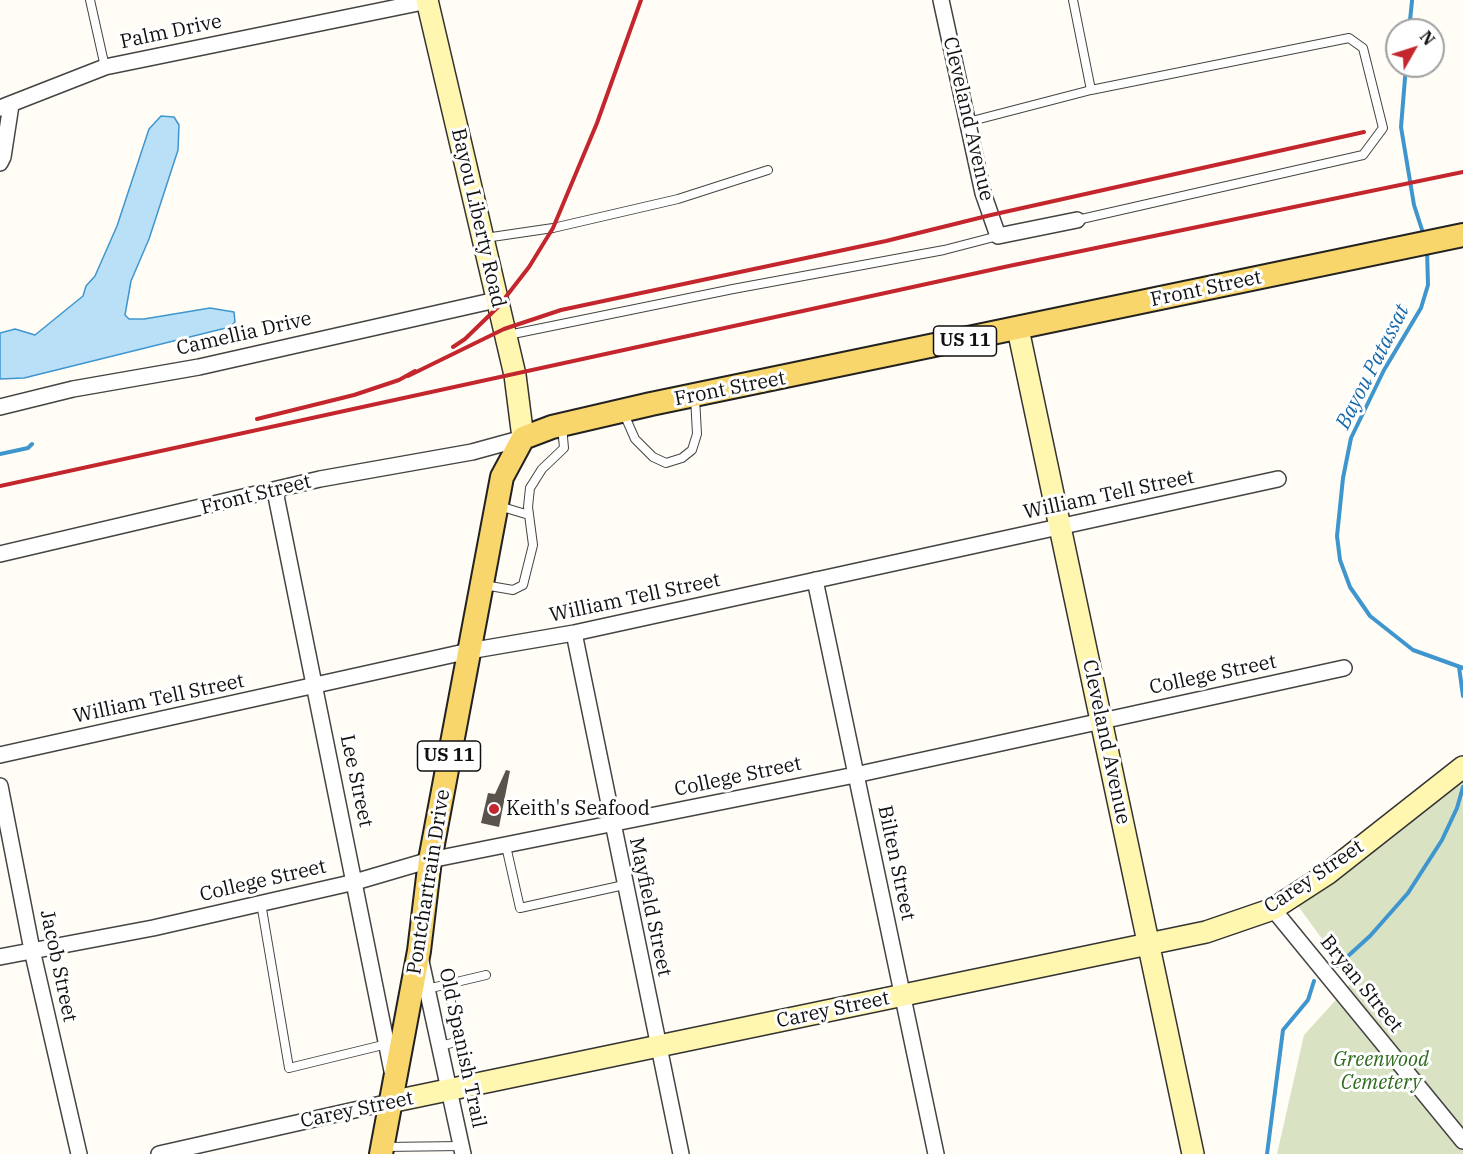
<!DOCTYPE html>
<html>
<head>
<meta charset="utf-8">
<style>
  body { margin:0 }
  #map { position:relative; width:1463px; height:1154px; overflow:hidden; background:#fffdf5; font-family:"IBM Plex Serif",serif }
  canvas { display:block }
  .north { position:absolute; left:1385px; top:18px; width:60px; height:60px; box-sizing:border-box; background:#fff; border:2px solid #a0a0a0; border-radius:50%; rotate:51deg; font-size:16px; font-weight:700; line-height:24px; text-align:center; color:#111 }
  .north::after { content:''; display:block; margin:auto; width:21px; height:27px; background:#c4262e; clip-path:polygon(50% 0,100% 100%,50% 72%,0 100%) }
</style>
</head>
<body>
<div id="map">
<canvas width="1463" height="1154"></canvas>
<div class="north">N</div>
</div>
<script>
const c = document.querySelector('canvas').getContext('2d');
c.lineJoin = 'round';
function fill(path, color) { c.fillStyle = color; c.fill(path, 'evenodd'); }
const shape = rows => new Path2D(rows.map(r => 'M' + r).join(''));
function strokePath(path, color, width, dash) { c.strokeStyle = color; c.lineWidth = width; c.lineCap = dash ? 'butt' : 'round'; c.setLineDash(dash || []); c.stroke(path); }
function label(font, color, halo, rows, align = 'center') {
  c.font = font + ' "IBM Plex Serif",serif'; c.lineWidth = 6; c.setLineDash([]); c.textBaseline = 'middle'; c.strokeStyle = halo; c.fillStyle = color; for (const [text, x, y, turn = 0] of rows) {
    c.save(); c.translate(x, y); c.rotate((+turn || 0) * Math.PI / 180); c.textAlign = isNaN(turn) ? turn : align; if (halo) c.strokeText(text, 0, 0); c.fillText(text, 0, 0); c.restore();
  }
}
fill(shape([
  [1463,776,1463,1154,1277,1154,1304,1035,1353,981,1298,906]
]), '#d9e3c4');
const water = shape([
  [161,116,174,117,179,125,178,150,149,239,131,281,125,315,129,319,144,319,210,308,234,312,235,322,230,327,24,378,0,379,0,333,15,329,35,335,83,296,86,286,95,276,117,226,149,129,161,116]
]);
fill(water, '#b9e0f7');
strokePath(water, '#3f96cf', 1.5);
strokePath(shape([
  [1409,30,1412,1],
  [1406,66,1401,127,1414,205,1424,236],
  [1427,249,1428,285,1421,308,1384,370,1351,438,1343,478,1337,536,1340,560,1350,587,1370,616,1413,650,1463,668],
  [0,454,28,448,32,444],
  [1459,667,1463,696],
  [1337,966,1370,936,1408,893,1442,840,1457,808,1463,787],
  [1267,1154,1283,1030,1308,1000,1314,981]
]), '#3f96cf', 4);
fill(shape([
  [506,770,510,771,499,827,481,823,488,793,495,794]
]), '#5a524d');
const lane = shape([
  [90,0,105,67],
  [1073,0,1091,90],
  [968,122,1091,90,1349,38,1363,48,1383,128,1363,155,1077,220],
  [485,238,553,228,678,199,768,170],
  [508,335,733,289,944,250,998,236],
  [624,414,635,439,653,457,666,463,682,458,692,450,697,434,695,397],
  [499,506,529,515],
  [484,585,513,590,523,585,533,545,528,507,530,488,542,469,564,448,562,426],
  [506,846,520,908,624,885],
  [261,903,289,1068,387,1044],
  [427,989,486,975],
  [440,1046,460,1041,447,984],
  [384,1147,461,1146]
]);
const street = shape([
  [941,0,983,193,998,236,1077,220],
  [0,108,105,67,428,1],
  [0,163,3,157,11,105],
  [0,407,73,389,199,367,496,300],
  [275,491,392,1071],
  [0,554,320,479,472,452,523,438],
  [815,580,936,1154],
  [574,633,681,1154],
  [0,755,469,651,574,633,1278,479],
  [0,786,32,950,79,1154],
  [1273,909,1463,1141],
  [0,957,153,928,355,882,430,860,855,775,1344,668],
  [421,961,463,1154],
  [159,1154,390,1102]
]);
const secondary = shape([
  [427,0,515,375,523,438],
  [1018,329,1193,1154],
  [390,1102,1206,932,1273,909,1327,874,1463,767]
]);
const primary = shape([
  [381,1154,419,951,430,860,502,477,523,438,552,427,651,404,1463,235]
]);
strokePath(lane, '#444', 10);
strokePath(street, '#444', 18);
strokePath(secondary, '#333', 24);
strokePath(primary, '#222', 26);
strokePath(lane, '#fff', 8);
strokePath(street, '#fff', 15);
strokePath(secondary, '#fff6b0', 21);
strokePath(primary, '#f9d66b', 22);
strokePath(shape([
  [453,347,465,339,498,307,529,267,553,228,597,123,641,0],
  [408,376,504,329,561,310,886,241,991,215,1364,132],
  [257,419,354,395,399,380,415,371],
  [0,486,1009,266,1463,172]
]), '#c4262e', 4);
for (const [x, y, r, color] of [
  [494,809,6,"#c4262e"]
]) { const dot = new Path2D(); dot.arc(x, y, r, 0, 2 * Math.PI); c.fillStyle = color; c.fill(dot); strokePath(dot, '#fff', 2); }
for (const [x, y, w] of [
  [965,341,63],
  [449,756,63]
]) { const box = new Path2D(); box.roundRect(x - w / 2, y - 15, w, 30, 4.5); c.fillStyle = '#fff'; c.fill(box); strokePath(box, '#111', 1.5); }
label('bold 18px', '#111', null, [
  ["US 11",965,341],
  ["US 11",449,756]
]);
label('20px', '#111', '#fff', [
  ["Palm Drive",171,32,-12],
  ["Cleveland Avenue",968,119,77],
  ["Bayou Liberty Road",478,218,77],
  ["Front Street",1206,289,-12],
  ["Camellia Drive",244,334,-13],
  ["Front Street",730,389,-11],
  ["Front Street",256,495,-14],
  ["William Tell Street",1109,495,-12],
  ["William Tell Street",635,598,-12],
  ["College Street",1213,675,-12],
  ["William Tell Street",159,699,-12],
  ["Cleveland Avenue",1106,742,78],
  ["College Street",738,777,-12],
  ["Lee Street",356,781,78],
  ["Bilten Street",896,863,78],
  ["Carey Street",1314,877,-34],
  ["College Street",263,881,-13],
  ["Pontchartrain Drive",429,882,-81],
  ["Mayfield Street",650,907,78],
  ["Jacob Street",58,966,78],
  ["Bryan Street",1361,984,51],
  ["Carey Street",833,1010,-12],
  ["Old Spanish Trail",462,1048,78],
  ["Carey Street",357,1110,-12]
]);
label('20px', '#111', '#fff', [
  ["Keith's Seafood",506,809]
], 'left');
label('italic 20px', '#2f6b1f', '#fff', [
  ["Greenwood",1381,1060],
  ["Cemetery",1381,1083]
]);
label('italic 21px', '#1768a6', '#fff', [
  ["Bayou Patassat",1373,367,-63]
]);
</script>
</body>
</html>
